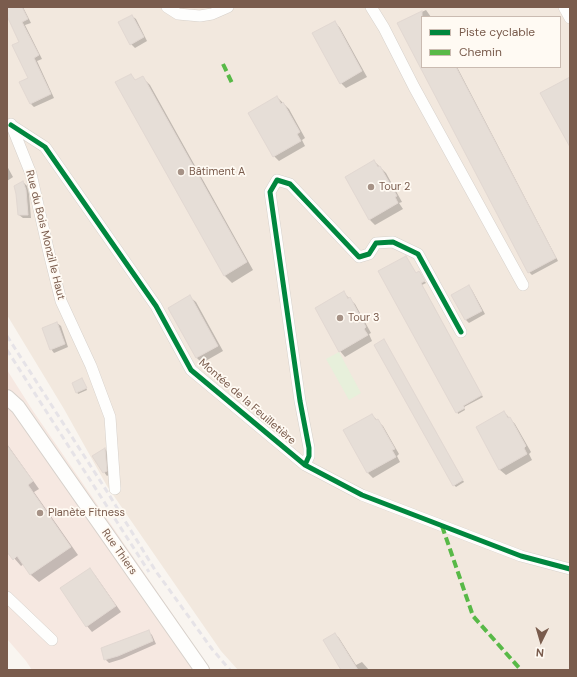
<!DOCTYPE html>
<html>
<head>
<meta charset="utf-8">
<style>
  body { margin:0 }
  #map { position:relative; width:577px; height:677px; overflow:hidden; background:#f9f5f0; font-family:"DM Sans",sans-serif }
  canvas { display:block }
  .frame { position:absolute; inset:0; border:8px solid #7a5c4d; pointer-events:none }
  .legend { position:absolute; left:421px; top:16px; width:140px; height:52px; box-sizing:border-box; background:#fffaf3; border:1px solid #cabbb1; margin:0; padding:5px 7px; list-style:none; font-size:12px; color:#7a5c4d }
  .legend li { display:flex; align-items:center; gap:8px; height:20px }
  .legend b { width:20px; border:1px solid #cabbb1 }
  .north { position:absolute; left:521px; top:621px; width:40px; height:40px; -webkit-text-stroke:3px #fffaf3; paint-order:stroke; rotate:185deg; font-size:11px; font-weight:700; line-height:16px; text-align:center; color:#7a5c4d }
  .north::after { content:''; display:block; margin:auto; width:14px; height:18px; background:#7a5c4d; clip-path:polygon(50% 0,100% 100%,50% 72%,0 100%) }
</style>
</head>
<body>
<div id="map">
<canvas width="577" height="677"></canvas>
<div class="frame"></div>
<ul class="legend">
<li><b style="height:5px;background:#00873e"></b>Piste cyclable</li>
<li><b style="height:5px;background:#58b947"></b>Chemin</li>
</ul>
<div class="north">N</div>
</div>
<script>
const c = document.querySelector('canvas').getContext('2d');
c.lineJoin = 'round';
function fill(path, color) { c.fillStyle = color; c.fill(path, 'evenodd'); }
const shape = rows => new Path2D(rows.map(r => 'M' + r).join(''));
function strokePath(path, color, width, dash) { c.strokeStyle = color; c.lineWidth = width; c.lineCap = dash ? 'butt' : 'round'; c.setLineDash(dash || []); c.stroke(path); }
function label(font, color, halo, rows, align = 'center') {
  c.font = font + ' "DM Sans",sans-serif'; c.lineWidth = 3.5; c.setLineDash([]); c.textBaseline = 'middle'; c.strokeStyle = halo; c.fillStyle = color; for (const [text, x, y, turn = 0] of rows) {
    c.save(); c.translate(x, y); c.rotate((+turn || 0) * Math.PI / 180); c.textAlign = isNaN(turn) ? turn : align; if (halo) c.strokeText(text, 0, 0); c.fillText(text, 0, 0); c.restore();
  }
}
fill(shape([
  [7,7,570,7,570,670,238,670,221,651,107,486,64,409,7,315],
  [422,17,560,17,560,67,422,67]
]), '#f2e8de');
fill(shape([
  [7,370,33,411,211,670,32,670,26,661,7,639]
]), '#f6e8e1');
fill(shape([
  [339,352,361,393,349,400,326,359]
]), '#e7f0db');
fill(shape([
  [7,7,23,7,31,23,25,25,42,59,37,61,54,98,34,107,31,104,21,82,29,78,20,43,7,14],
  [426,10,431,17,422,17,422,67,457,67,558,261,532,275,529,272,398,23],
  [132,16,136,19,147,41,135,48,131,44],
  [335,22,340,28,367,77,346,88,341,83],
  [130,75,136,81,142,77,150,85,253,270,232,283,224,275],
  [277,97,289,109,305,138,302,140,305,146,279,161,274,156],
  [374,161,386,173,402,202,399,203,403,209,375,225,370,220,346,178],
  [7,166,13,177,7,181],
  [23,182,27,186,29,194,31,218,23,218,19,215],
  [419,272,426,283,422,285,483,397,464,407,465,410,458,414,416,274],
  [469,286,472,290,485,314,469,323,466,320,453,295],
  [344,293,355,304,371,333,369,334,372,341,345,357,340,351],
  [190,297,196,302,223,351,202,363,196,357],
  [57,323,61,326,68,347,54,353,51,349],
  [385,342,464,482,456,487,454,485],
  [82,379,87,390,78,394,77,392],
  [504,412,515,424,531,452,529,454,532,460,506,475,500,470,477,428],
  [372,415,383,426,399,454,397,456,400,462,373,478,368,473],
  [7,444,39,489,34,492,78,555,39,582,31,575,24,564,21,566,7,550],
  [105,449,108,452,110,474,107,476,104,472],
  [89,569,95,575,121,612,92,632,87,626],
  [148,631,152,635,156,644,122,659,109,663,105,659],
  [335,634,339,638,356,665,362,662,369,670,342,670]
]), '#0003');
const building = shape([
  [7,7,22,7,28,19,22,22,39,55,34,58,51,94,30,104,19,82,28,78,12,45,19,42,7,16,7,7],
  [422,11,422,67,456,67,556,258,528,273,397,23,422,11],
  [132,15,144,37,130,45,118,22,132,15],
  [335,21,362,71,340,84,312,33,335,21],
  [131,74,135,80,143,76,247,262,224,276,115,82,131,74],
  [570,77,570,147,540,93,570,77],
  [277,96,281,104,283,102,300,132,297,134,301,141,273,157,248,113,277,96],
  [374,160,378,167,380,166,397,196,395,197,398,203,369,220,345,177,374,160],
  [23,181,26,190,28,215,18,215,16,194,14,186,23,181],
  [406,256,416,273,419,271,425,281,421,283,482,395,463,406,465,408,456,413,378,271,406,256],
  [469,285,482,311,465,320,451,295,469,285],
  [344,291,348,299,350,297,366,327,364,329,368,335,339,352,315,308,344,291],
  [190,295,218,346,196,358,168,308,190,295],
  [57,322,65,344,50,350,42,328,57,322],
  [384,339,463,480,453,486,374,345,384,339],
  [82,378,87,388,76,393,72,383,82,378],
  [504,411,508,418,510,417,526,446,524,448,527,454,499,470,476,427,504,411],
  [372,414,376,420,378,419,395,449,392,450,396,457,367,473,343,430,372,414],
  [7,445,33,481,28,485,71,547,30,575,17,556,13,560,7,552,7,445],
  [105,448,107,471,103,473,92,456,105,448],
  [90,568,116,606,86,627,60,588,90,568],
  [149,630,153,641,118,656,104,660,101,648,149,630],
  [335,633,358,670,341,670,323,640,335,633]
]);
fill(building, '#e6ded7');
strokePath(building, '#e2d8d2', 1);
const minor = shape([
  [167,7,178,14,200,16,212,14,228,7],
  [371,7,384,28,414,87,523,285],
  [564,7,570,18],
  [11,124,31,174,49,253,61,301,91,366,110,417,115,489],
  [11,125,45,147,156,306,191,370,305,465,362,495,521,556,570,569],
  [305,465,309,456,309,448,300,401,270,192,277,180,290,184,359,257,369,254,376,243,393,242,418,254,461,332],
  [7,597,52,640]
]);
const tertiary = shape([
  [7,397,18,407,202,670]
]);
strokePath(minor, '#d7d1cb', 12);
strokePath(tertiary, '#d7d1cb', 16);
strokePath(minor, '#fefefd', 11);
strokePath(tertiary, '#fefefd', 14);
strokePath(shape([
  [7,336,108,493,155,570,212,649,230,670],
  [7,350,149,572]
]), '#e6e3e7', 3, [6, 4]);
strokePath(shape([
  [223,64,232,83],
  [442,526,473,616,521,670]
]), '#58b947', 4, [8, 4]);
strokePath(shape([
  [11,125,45,147,156,306,191,370,305,465,362,495,521,556,570,569],
  [305,465,309,456,309,448,300,401,270,192,277,180,290,184,359,257,369,254,376,243,393,242,418,254,461,332]
]), '#00873e', 5);
for (const [x, y, r, color] of [
  [181,172,4,"#a69286"],
  [371,187,4,"#a69286"],
  [340,318,4,"#a69286"],
  [40,513,4,"#a69286"]
]) { const dot = new Path2D(); dot.arc(x, y, r, 0, 2 * Math.PI); c.fillStyle = color; c.fill(dot); strokePath(dot, '#fffaf3', 1.5); }
label('11px', '#7a5c4d', '#fffaf3', [
  ["Bâtiment A",189,172],
  ["Tour 2",379,187],
  ["Tour 3",348,318],
  ["Planète Fitness",48,513]
], 'left');
label('11px', '#7a5c4d', '#fffaf3', [
  ["Rue du Bois Monzil le Haut",45,235,76],
  ["Montée de la Feuilletière",247,402,41],
  ["Rue Thiers",119,552,55]
]);
</script>
</body>
</html>
